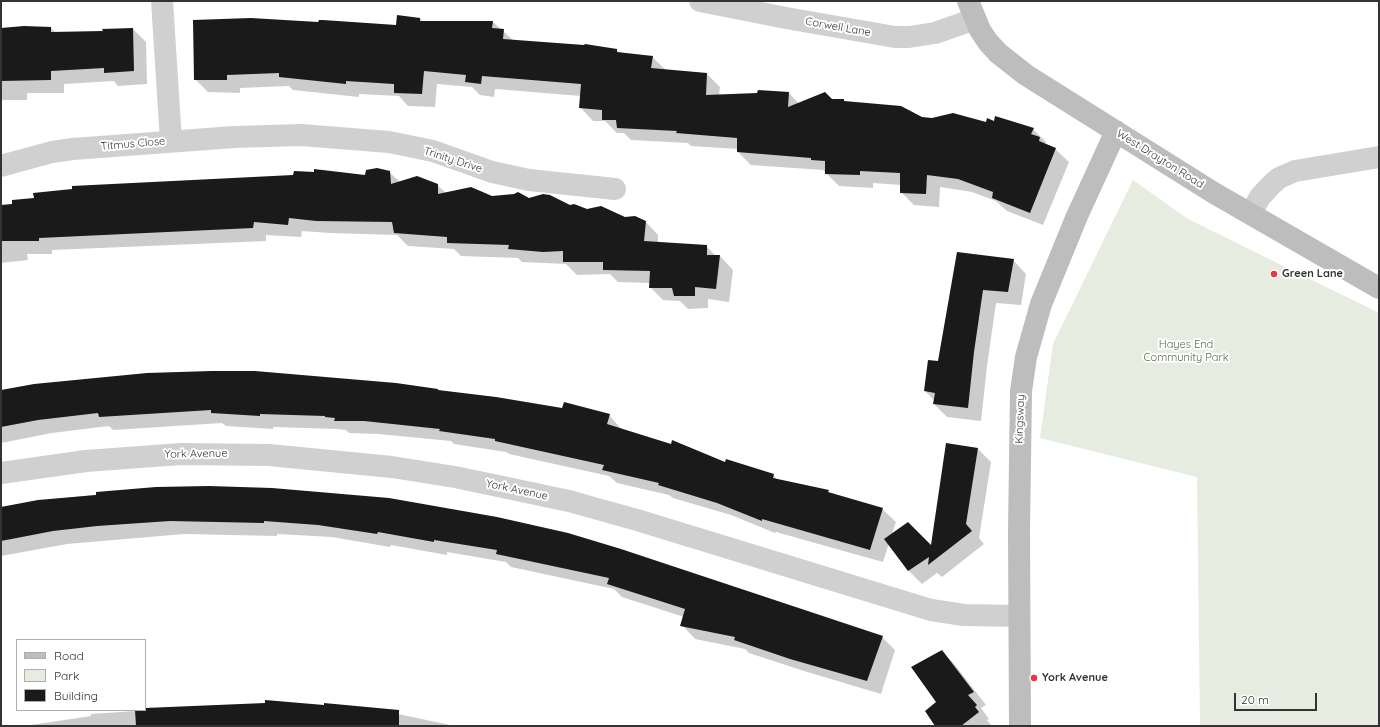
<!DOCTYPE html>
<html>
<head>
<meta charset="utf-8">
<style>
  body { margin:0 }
  #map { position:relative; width:1380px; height:727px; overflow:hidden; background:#fff; font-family:Quicksand,sans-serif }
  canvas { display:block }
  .frame { position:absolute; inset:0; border:2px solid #333; pointer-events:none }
  .legend { position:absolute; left:16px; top:639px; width:130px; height:72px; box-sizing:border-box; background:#fff; border:1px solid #adadad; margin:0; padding:5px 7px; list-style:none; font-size:12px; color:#333 }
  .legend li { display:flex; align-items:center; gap:8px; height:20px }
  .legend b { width:20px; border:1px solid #adadad }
  .scale { position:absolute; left:1234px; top:693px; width:83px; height:18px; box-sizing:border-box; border:2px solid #333; border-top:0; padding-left:5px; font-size:12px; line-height:14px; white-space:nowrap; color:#333; -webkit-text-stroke:3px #fff; paint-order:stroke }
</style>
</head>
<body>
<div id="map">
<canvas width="1380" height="727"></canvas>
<div class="frame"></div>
<ul class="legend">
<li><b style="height:5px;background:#bdbdbd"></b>Road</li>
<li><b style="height:11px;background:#e6ecdf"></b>Park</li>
<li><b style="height:11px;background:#1a1a1a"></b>Building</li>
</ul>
<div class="scale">20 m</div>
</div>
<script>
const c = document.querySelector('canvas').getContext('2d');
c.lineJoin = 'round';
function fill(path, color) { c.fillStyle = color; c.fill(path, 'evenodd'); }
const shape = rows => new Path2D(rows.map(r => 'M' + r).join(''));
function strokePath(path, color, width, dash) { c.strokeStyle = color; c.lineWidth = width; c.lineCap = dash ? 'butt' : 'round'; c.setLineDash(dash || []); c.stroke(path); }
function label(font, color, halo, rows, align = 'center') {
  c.font = font + ' Quicksand,sans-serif'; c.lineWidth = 4; c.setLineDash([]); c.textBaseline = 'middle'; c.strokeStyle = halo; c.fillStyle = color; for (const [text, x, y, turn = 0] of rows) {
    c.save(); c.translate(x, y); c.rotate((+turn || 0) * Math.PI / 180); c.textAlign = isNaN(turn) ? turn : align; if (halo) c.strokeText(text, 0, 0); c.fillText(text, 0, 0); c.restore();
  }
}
fill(shape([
  [1133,180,1188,219,1379,313,1379,726,1200,726,1197,477,1040,438,1053,344]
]), '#e6ecdf');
fill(shape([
  [420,18,423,22,493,22,514,41,617,50,620,53,652,57,666,70,707,74,720,87,719,95,789,93,799,104,844,100,846,102,922,118,986,124,994,122,1033,129,1046,142,1045,144,1055,149,1069,162,1043,225,1007,211,996,201,972,192,940,187,939,207,914,205,901,192,901,185,873,183,873,188,839,186,823,170,751,165,738,152,738,149,691,146,688,143,631,140,624,133,617,133,605,121,593,121,580,107,581,96,495,89,494,97,480,95,472,87,437,84,435,107,408,106,399,96,359,94,359,97,293,90,289,86,240,88,240,93,208,92,195,79,397,26],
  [1,28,51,28,56,33,104,32,133,29,146,42,147,84,118,86,114,81,64,84,64,93,27,93,27,100,3,100,1,98],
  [389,172,400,182,437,185,446,193,529,199,645,221,658,235,658,243,706,246,716,256,720,256,733,270,729,302,708,299,708,308,688,309,680,301,663,300,650,287,650,283,618,282,610,274,577,275,566,264,522,262,518,258,461,256,454,249,408,246,397,235,330,233,302,231,301,237,266,235,266,241,52,250,52,254,27,254,28,260,1,263,1,206,366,176],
  [957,253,1013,260,1026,274,1021,305,996,303,987,366,981,421,947,417,934,404,935,401,925,391,939,362],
  [1,391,439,392,609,415,622,430,726,463,773,475,779,481,828,491,831,494,882,509,896,522,892,534,931,547,978,449,991,462,979,538,984,544,942,577,937,573,922,584,909,571,889,543,883,562,776,532,775,533,731,515,673,498,669,495,617,483,609,476,509,454,506,452,454,444,451,441,378,434,349,433,346,430,337,429,273,427,273,429,226,426,222,423,113,430,109,426,52,433,1,443],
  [156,488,568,534,726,584,882,637,895,650,881,694,804,671,749,653,745,649,695,639,682,625,684,617,622,597,614,589,511,567,506,562,447,552,447,555,391,545,390,547,332,537,277,534,277,536,184,534,67,544,1,556,1,507,38,501],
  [942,651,955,665,986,705,981,708,989,719,987,720,992,726,936,726],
  [374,709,455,726,24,726,91,716,91,714,150,710]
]), '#0003');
fill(shape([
  [397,15,420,18,420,21,493,21,492,28,504,29,503,39,584,45,585,44,617,49,617,52,653,56,651,68,707,73,706,95,757,93,758,90,789,92,788,107,825,92,832,99,844,99,844,101,901,106,922,117,932,118,953,113,986,122,987,118,994,121,995,116,1034,128,1031,134,1040,137,1039,141,1056,148,1030,213,992,198,993,192,958,179,927,175,926,194,900,193,900,173,860,171,860,175,825,174,825,161,811,160,811,158,737,152,737,138,676,133,677,131,617,128,616,120,602,120,602,110,579,108,581,84,482,76,481,84,465,82,466,75,424,71,422,94,394,93,394,84,346,81,346,84,279,77,279,73,227,75,227,80,194,80,193,20,251,18,318,22,319,20,323,20,396,25],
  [24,26,51,27,51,32,103,31,102,29,133,28,134,71,104,73,104,68,51,71,51,80,1,81,1,28],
  [377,168,390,171,391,184,417,176,438,184,438,194,471,187,492,196,514,194,518,192,529,198,543,194,550,195,570,205,574,204,587,209,601,206,625,217,635,216,646,221,644,241,707,245,707,255,720,255,716,289,695,287,695,296,674,296,672,288,649,288,650,271,603,270,603,262,563,262,563,251,543,252,508,249,509,245,447,243,447,237,394,233,392,222,316,221,289,218,288,225,254,222,253,228,39,238,39,241,1,241,1,205,12,204,12,200,34,198,33,193,72,189,72,186,293,175,294,171,314,172,314,169,365,175,366,170],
  [957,252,1014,259,1008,292,983,290,974,352,968,408,933,404,935,393,924,391,928,360,938,361],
  [211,371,255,371,396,383,438,389,438,390,496,397,562,408,564,402,610,414,607,424,671,444,672,440,725,462,726,459,774,474,773,478,829,490,828,492,883,508,870,550,762,519,762,521,717,503,658,485,659,483,602,470,604,465,495,441,495,439,439,431,440,429,364,421,334,421,335,418,325,417,325,416,260,414,260,416,211,413,211,410,99,417,98,413,38,420,1,427,1,390,34,384,147,373],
  [946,443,978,448,966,524,972,531,928,565,929,557,908,571,884,539,908,522,931,545],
  [209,486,272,488,389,498,497,517,568,533,621,549,883,636,867,681,790,659,734,640,735,637,680,626,685,609,607,584,609,578,496,554,497,550,434,540,434,542,378,532,377,534,318,525,264,521,264,523,170,521,97,526,53,531,1,541,1,507,38,500,96,495,96,492,156,487],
  [942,650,974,692,968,695,977,705,975,707,979,712,961,726,935,726,925,711,936,702,911,667],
  [265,700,324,705,324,703,399,710,399,726,136,726,135,710,145,710,145,708,265,703]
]), '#1a1a1a');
strokePath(shape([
  [162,1,171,141],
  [700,1,786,18,895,37,909,37,935,33,975,19],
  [1,166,52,152,73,149,234,137,301,135,389,142,433,151,492,172,529,180,615,189],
  [1251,213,1260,197,1270,186,1279,178,1295,171,1379,157],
  [1,473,86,461,181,454,269,455,392,467,455,477,569,501,637,520,931,610,964,615,1019,616]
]), '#d0d0d0', 22);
strokePath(shape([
  [968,1,980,30,988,42,998,53,1026,75,1214,193,1379,288],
  [1020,726,1019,531,1021,391,1026,357,1041,304,1077,216,1116,131]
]), '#bdbdbd', 22);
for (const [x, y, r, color] of [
  [1274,274,4,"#e63946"],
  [1034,678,4,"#e63946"]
]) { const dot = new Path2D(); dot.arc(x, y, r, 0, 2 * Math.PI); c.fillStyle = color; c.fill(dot); strokePath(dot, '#fff', 1.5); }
label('11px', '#333', '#fff', [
  ["Corwell Lane",838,27,10],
  ["Titmus Close",133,144,-5],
  ["West Drayton Road",1160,159,32],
  ["Trinity Drive",453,160,18],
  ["Kingsway",1020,419,-88],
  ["York Avenue",196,454,-1],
  ["York Avenue",517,490,12]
]);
label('bold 11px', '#333', '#fff', [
  ["Green Lane",1282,274],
  ["York Avenue",1042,678]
], 'left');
label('11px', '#56703f', '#fff', [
  ["Hayes End",1186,345],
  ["Community Park",1186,358]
]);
</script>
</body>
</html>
